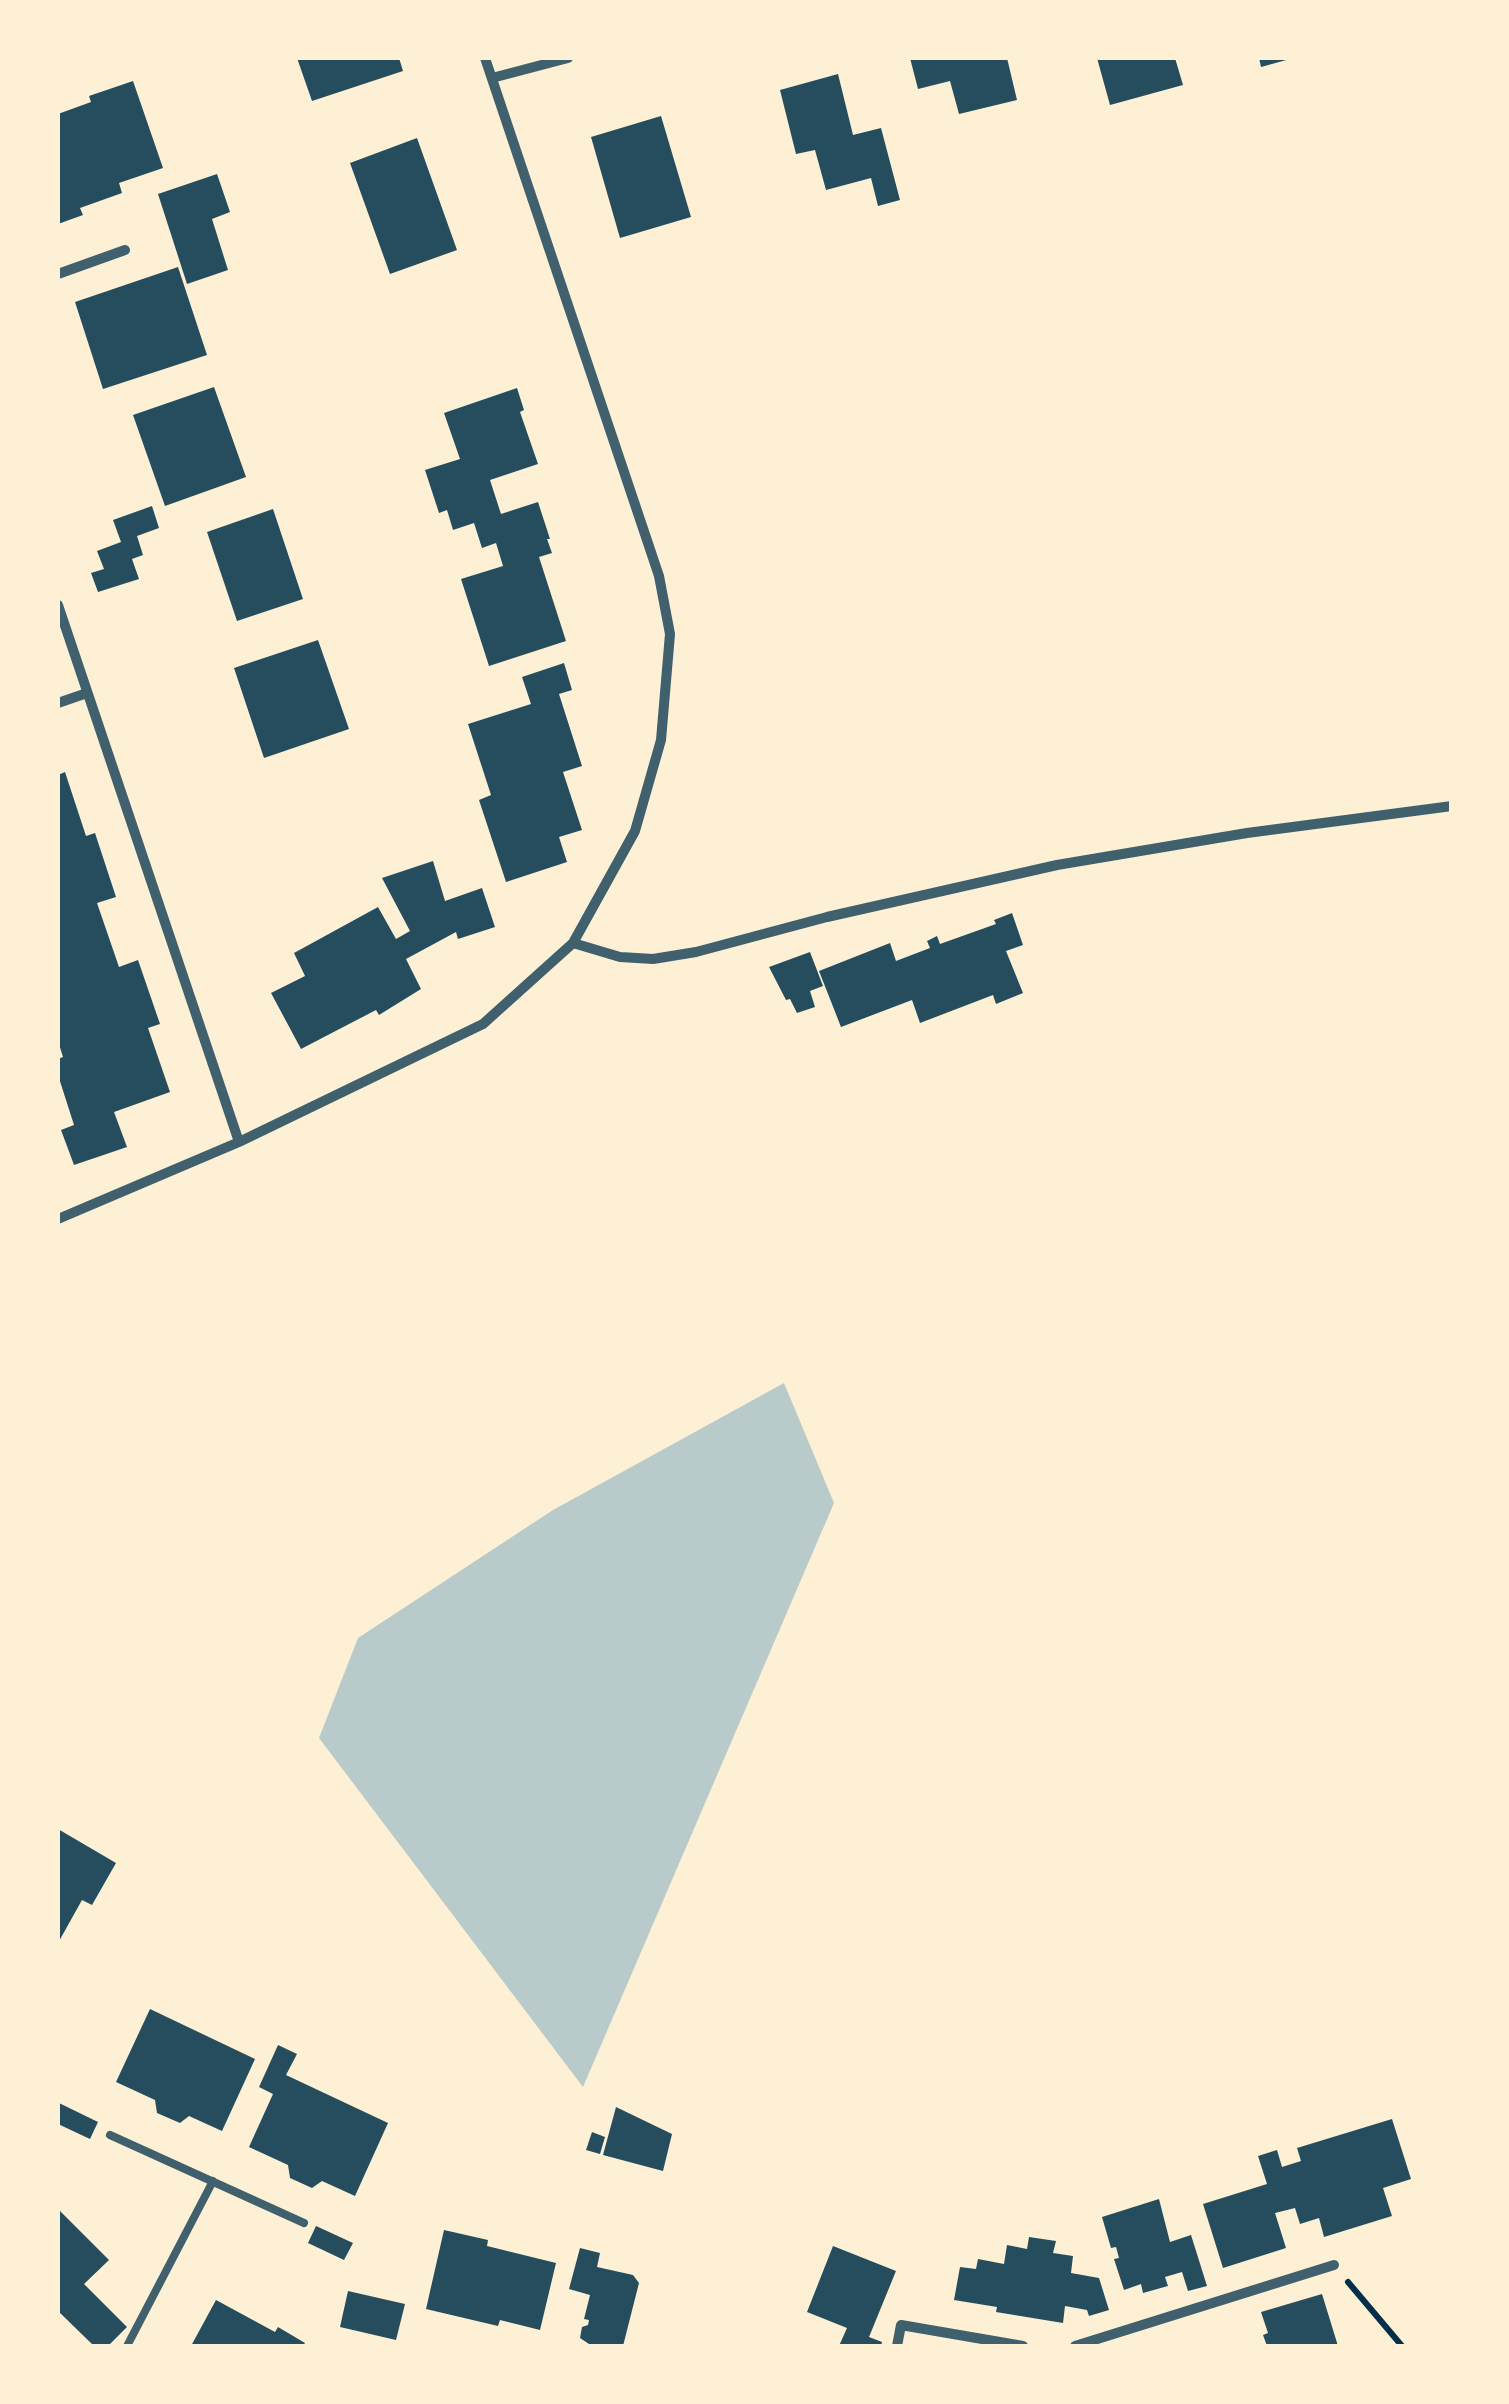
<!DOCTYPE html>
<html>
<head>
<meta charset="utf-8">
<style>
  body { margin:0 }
  #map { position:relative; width:1509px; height:2404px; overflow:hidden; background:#fdf0d5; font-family:Overpass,sans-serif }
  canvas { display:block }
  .frame { position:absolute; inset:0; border:60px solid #fdf0d5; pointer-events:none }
</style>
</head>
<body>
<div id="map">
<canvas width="1509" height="2404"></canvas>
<div class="frame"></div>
</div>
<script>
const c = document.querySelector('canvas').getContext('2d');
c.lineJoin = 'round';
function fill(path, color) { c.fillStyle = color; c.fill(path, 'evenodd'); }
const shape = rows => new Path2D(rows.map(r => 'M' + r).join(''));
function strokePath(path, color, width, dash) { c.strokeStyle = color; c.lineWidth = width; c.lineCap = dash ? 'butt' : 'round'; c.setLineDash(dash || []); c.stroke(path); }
fill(shape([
  [784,1383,834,1503,583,2087,319,1738,358,1638,553,1510]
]), '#b9caca');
fill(shape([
  [297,58,399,58,403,71,312,101],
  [910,58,1007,58,1017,100,959,114,950,81,918,89],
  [1097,58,1175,58,1183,85,1110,105],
  [1259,58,1290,58,1290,59,1261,67],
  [838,74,853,135,881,128,900,200,878,206,871,178,826,190,815,150,796,154,780,90],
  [133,81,163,168,119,183,122,193,80,208,83,215,58,224,58,114,91,102,89,96],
  [661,116,691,217,620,238,591,137],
  [417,138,457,250,390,274,350,163],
  [217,174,230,212,212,219,228,270,187,284,158,194],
  [178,267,207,355,103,389,75,302],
  [214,387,246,477,165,506,133,415],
  [517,388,524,410,520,412,538,464,490,480,501,514,538,502,550,539,547,539,552,553,539,557,566,641,489,666,461,579,503,566,496,543,482,548,474,523,453,530,447,510,439,513,425,470,460,459,444,413],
  [152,506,159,528,137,536,143,555,132,559,139,579,98,592,91,573,104,569,97,551,121,542,113,520],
  [273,509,303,599,237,621,207,532],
  [318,640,349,729,264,758,234,668],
  [564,663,572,690,559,694,582,766,563,772,582,830,559,837,567,862,506,882,479,800,491,795,468,724,531,704,522,677],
  [65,772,86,836,95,833,116,897,97,903,119,967,138,960,160,1024,148,1028,170,1092,114,1112,127,1147,74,1165,61,1130,74,1125,58,1075,58,1059,63,1057,58,1041,58,775],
  [433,861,445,901,482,888,495,927,458,939,456,932,406,959,421,989,379,1015,376,1010,301,1049,271,993,305,976,294,953,378,907,396,939,410,931,382,878],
  [1012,913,1023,945,1006,951,1023,993,996,1004,993,995,920,1023,912,1000,841,1027,819,971,890,943,896,961,930,948,927,941,937,936,940,944,996,924,994,920],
  [810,952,823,986,810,991,815,1007,797,1013,790,999,786,1000,769,967],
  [58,1829,116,1863,92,1905,82,1900,58,1943],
  [150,2009,255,2059,222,2131,189,2116,180,2123,157,2113,155,2100,116,2082],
  [278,2045,297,2054,286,2075,388,2123,355,2196,322,2181,312,2188,290,2178,288,2165,249,2147,273,2094,259,2087],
  [59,2103,98,2122,90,2139,58,2124],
  [616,2107,672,2134,663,2171,603,2155],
  [1392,2119,1411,2179,1383,2188,1392,2216,1324,2237,1319,2218,1300,2224,1295,2208,1275,2213,1286,2248,1223,2268,1203,2204,1267,2184,1258,2156,1277,2150,1282,2167,1301,2161,1297,2148],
  [592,2132,605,2137,600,2154,586,2150],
  [1159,2199,1170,2242,1191,2235,1207,2286,1188,2291,1182,2272,1165,2277,1168,2286,1143,2293,1141,2284,1124,2290,1114,2259,1119,2258,1116,2247,1111,2248,1102,2217],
  [58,2209,109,2260,84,2284,127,2327,108,2346,94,2346,58,2311],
  [316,2226,353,2243,344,2260,308,2243],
  [444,2230,488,2240,487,2246,556,2263,540,2330,500,2320,498,2326,426,2309],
  [1029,2237,1056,2241,1053,2253,1073,2256,1071,2273,1099,2278,1109,2310,1089,2316,1087,2310,1065,2306,1063,2323,996,2312,997,2307,954,2300,960,2267,976,2269,978,2259,1004,2264,1007,2245,1027,2249],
  [833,2246,896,2271,869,2337,882,2342,881,2346,839,2346,847,2328,807,2312],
  [580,2248,600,2253,597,2267,633,2275,639,2283,623,2346,588,2346,589,2344,580,2338,582,2327,588,2325,589,2320,584,2319,590,2295,569,2289],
  [348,2291,405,2304,396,2340,340,2327],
  [1322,2294,1338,2346,1267,2346,1263,2335,1268,2333,1261,2312],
  [216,2300,275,2332,278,2327,305,2343,303,2346,191,2346]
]), '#264d5e');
strokePath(shape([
  [1348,2282,1402,2346]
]), '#003049', 6);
strokePath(shape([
  [110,2135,304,2223],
  [127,2346,213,2181]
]), '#3f606c', 8);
strokePath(shape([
  [492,78,568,58],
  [58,274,125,250],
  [58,605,239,1142],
  [58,703,87,693],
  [573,943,620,957,653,959,696,952,827,917,1057,865,1247,833,1452,806],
  [58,1219,239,1142,483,1024,573,943,635,831,661,740,670,634,659,576,485,58],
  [897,2346,901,2325,1023,2346],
  [1075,2346,1334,2265]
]), '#3f606c', 10);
</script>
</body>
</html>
